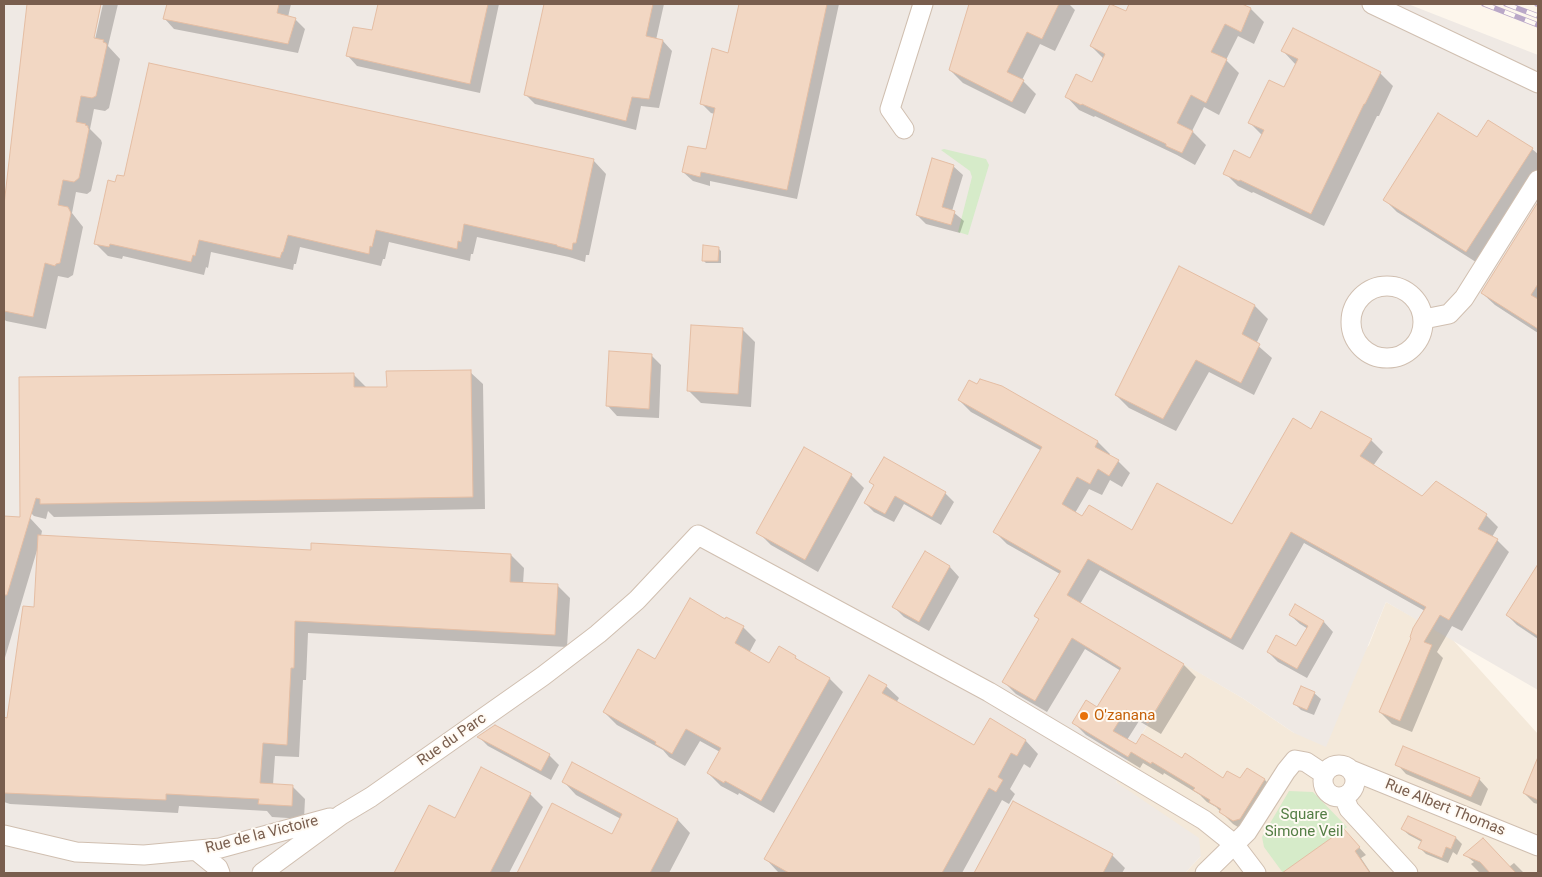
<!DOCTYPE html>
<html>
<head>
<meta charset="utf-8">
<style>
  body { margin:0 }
  #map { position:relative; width:1542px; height:877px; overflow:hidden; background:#fdf6ec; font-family:Roboto,sans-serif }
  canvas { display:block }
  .frame { position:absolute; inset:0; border:5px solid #795e4e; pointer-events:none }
</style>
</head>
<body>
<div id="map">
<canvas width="1542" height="877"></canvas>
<div class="frame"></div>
</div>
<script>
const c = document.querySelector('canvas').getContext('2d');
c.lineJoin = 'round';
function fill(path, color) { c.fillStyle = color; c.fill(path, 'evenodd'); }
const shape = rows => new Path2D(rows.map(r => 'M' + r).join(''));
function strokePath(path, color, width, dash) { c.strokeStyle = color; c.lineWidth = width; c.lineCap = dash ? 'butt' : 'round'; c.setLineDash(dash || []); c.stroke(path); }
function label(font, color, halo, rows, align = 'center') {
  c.font = font + ' Roboto,sans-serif'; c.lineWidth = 4; c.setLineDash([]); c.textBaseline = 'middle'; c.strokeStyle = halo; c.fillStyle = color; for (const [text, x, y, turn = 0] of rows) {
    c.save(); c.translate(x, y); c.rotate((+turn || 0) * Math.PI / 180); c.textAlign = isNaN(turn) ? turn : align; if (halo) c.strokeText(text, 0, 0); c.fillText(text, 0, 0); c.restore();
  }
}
fill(shape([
  [1386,602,1452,639,1538,734,1538,873,1185,873,1201,856,1116,782,1131,752,1185,664,1244,699,1294,733,1369,645]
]), '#f4e9da');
fill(shape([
  [4,4,1408,4,1538,55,1538,690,1386,602,1326,747,1294,733,1244,699,1184,664,1131,752,1116,782,1199,838,1201,856,1185,873,4,873]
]), '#efe9e4');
fill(shape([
  [944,149,986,159,989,165,968,235,958,232,972,177,970,171,941,150],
  [1289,791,1313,792,1347,827,1283,873,1264,847,1262,837]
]), '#d6ebc9');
fill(shape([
  [28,4,101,4,92,44,94,44,103,4,118,4,108,46,120,59,109,108,105,111,94,109,90,129,101,140,102,143,91,191,87,194,76,192,72,213,83,227,73,275,68,278,58,276,46,329,6,321,4,319,4,217],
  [168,4,291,4,288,17,295,19,305,29,298,53,174,29,165,19],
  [379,4,499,4,480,93,357,66,348,56,373,31],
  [546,4,664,4,656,40,663,41,672,51,659,108,641,106,636,130,535,104,526,95],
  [741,4,839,4,797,199,710,181,710,186,693,181,683,172,707,150,715,114,711,113,701,103,729,54],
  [970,4,1069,4,1075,10,1055,51,1040,44,1022,80,1036,94,1025,114,963,83,950,70],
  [1131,4,1239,4,1251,9,1264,22,1254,44,1238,36,1226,60,1239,73,1219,115,1204,107,1192,131,1206,145,1195,165,1177,155,1095,116,1094,117,1079,110,1067,97,1092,83,1104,59,1091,46,1126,12],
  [1283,51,1380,73,1393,86,1379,116,1377,116,1324,226,1253,192,1252,193,1238,186,1225,173,1251,160,1262,135,1249,122,1285,89,1296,65],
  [1532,149,1538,154,1538,173,1479,264,1397,212,1384,199],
  [594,161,606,174,589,255,586,255,585,262,569,257,477,237,473,254,471,254,470,261,389,242,385,259,383,259,381,266,300,247,296,264,294,264,293,270,211,252,208,268,206,267,204,275,123,256,122,259,108,256,95,243,116,183,125,178],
  [953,166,963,175,952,211,964,221,960,233,926,224,917,215],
  [1538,205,1538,333,1495,305,1482,293],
  [718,248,721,251,721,263,706,263,703,260],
  [1255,306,1268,319,1256,344,1272,358,1254,395,1209,372,1176,431,1129,408,1116,395],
  [742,329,755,342,751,407,701,403,688,390],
  [651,355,661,365,659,418,617,416,608,406],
  [470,372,483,384,485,509,54,517,48,511,46,519,34,516,21,503,353,374,366,387,388,388],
  [978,386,1001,387,1098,442,1110,454,1109,456,1118,461,1130,473,1122,487,1110,480,1102,495,1089,489,1075,513,1083,517,1133,532,1233,526,1311,431,1371,440,1383,452,1373,466,1422,497,1486,515,1498,527,1492,537,1497,540,1509,552,1462,631,1452,626,1437,652,1443,658,1412,732,1392,724,1380,712,1425,611,1304,543,1243,650,1100,570,1080,604,1184,665,1196,677,1161,734,1139,721,1127,740,1136,746,1183,760,1223,779,1241,780,1247,769,1265,780,1277,792,1246,832,1233,824,1216,807,1207,802,1200,795,1164,773,1163,775,1143,763,1140,768,1086,735,1074,723,1098,709,1121,671,1085,649,1047,712,1016,694,1004,682,1040,620,1060,574,1007,544,995,532,1042,451,971,412,959,400],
  [851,475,864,488,818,572,771,545,758,532],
  [871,482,945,493,954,502,941,525,904,504,894,522,874,512,865,503,875,486],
  [4,518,30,518,42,531,41,536,312,551,511,555,524,568,523,584,557,585,570,598,567,647,308,633,306,680,303,680,299,757,275,756,273,785,292,786,305,799,304,819,272,817,267,811,179,806,178,813,10,804,4,802,4,719,8,720,35,608,38,547,4,661],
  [925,553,950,567,959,577,929,631,904,617,894,607],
  [1538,567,1538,639,1517,625,1507,615],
  [1295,606,1324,622,1333,632,1307,678,1278,662,1268,652,1296,648,1308,629,1300,624,1290,615],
  [726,620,743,627,756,640,749,653,770,664,795,657,801,663,830,679,843,692,774,813,739,793,738,795,721,786,708,773,720,752,700,741,685,766,669,757,663,750,617,725,604,712,656,661],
  [886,686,899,698,896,703,975,747,991,720,1026,741,1038,754,1030,768,1024,764,1010,789,1015,794,1009,804,1002,800,962,873,781,873,778,872,766,859],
  [1314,693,1321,699,1314,715,1301,710,1295,704],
  [479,737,549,755,559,765,551,780,488,746],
  [573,763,678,820,690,833,669,873,519,873,552,805,613,835,621,819,576,795,564,782],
  [1397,764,1479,779,1488,789,1481,806,1406,774],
  [1532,775,1538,777,1538,804,1534,803,1524,793],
  [530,794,543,807,509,873,396,873,429,806,456,820],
  [1014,802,1112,855,1125,868,1122,873,976,873],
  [1402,829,1456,838,1462,844,1457,855,1453,852,1448,863,1426,854,1420,848,1422,842,1409,835],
  [1344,831,1366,855,1361,858,1371,873,1285,873],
  [1465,855,1509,867,1514,863,1524,873,1480,873,1471,864,1474,862]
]), '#0003');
const building = shape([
  [27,4,101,4,94,38,104,40,103,42,106,43,107,45,96,96,92,98,81,96,76,122,86,124,85,125,88,126,88,128,89,129,79,178,74,182,63,180,58,205,68,207,71,213,60,263,56,264,55,266,45,263,33,317,4,311,4,205,27,4],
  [167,4,279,4,277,13,296,18,288,44,163,19,167,4],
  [378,4,488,4,470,84,346,56,353,27,372,30,378,4],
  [544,4,653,4,646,36,663,40,649,99,632,97,626,121,524,95,544,4],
  [739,4,827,4,787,190,701,172,700,177,682,172,688,146,706,149,715,108,700,104,712,48,728,53,739,4],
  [969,4,1059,4,1042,39,1027,32,1007,72,1024,80,1012,102,949,70,969,4],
  [1110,4,1126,11,1129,4,1242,4,1251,8,1241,32,1225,24,1211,52,1227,59,1206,103,1191,95,1177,123,1193,131,1182,153,1166,146,1166,144,1082,104,1081,105,1065,97,1076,74,1092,82,1105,54,1090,46,1110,4],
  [1293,28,1381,72,1365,104,1364,104,1311,214,1240,180,1239,181,1223,174,1234,150,1250,158,1264,130,1248,123,1269,80,1284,87,1298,59,1281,51,1293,28],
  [149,63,594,159,576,243,573,243,572,250,557,246,557,245,464,224,461,242,458,241,457,249,376,230,372,247,370,246,369,254,288,235,283,252,282,252,280,258,199,240,195,256,193,255,191,262,110,244,109,247,94,244,108,180,115,182,117,175,124,176,149,63],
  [1438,113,1477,137,1488,120,1533,148,1466,252,1383,200,1438,113],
  [932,158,954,165,942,207,955,211,951,225,916,215,932,158],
  [1538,202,1538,284,1531,295,1538,299,1538,329,1481,293,1538,202],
  [703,245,719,247,718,261,702,261,703,245],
  [1179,266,1255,305,1242,334,1260,344,1241,383,1196,360,1163,419,1115,395,1179,266],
  [691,325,743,328,738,394,687,391,691,325],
  [609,351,652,354,649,409,606,406,609,351],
  [471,370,473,497,40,504,40,499,36,498,7,595,4,595,4,516,20,517,19,377,354,373,354,387,387,387,386,371,471,370],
  [980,379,1002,386,1098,441,1095,447,1119,460,1109,476,1098,469,1090,484,1077,477,1062,504,1082,516,1089,505,1132,530,1157,483,1232,524,1293,418,1311,429,1321,411,1372,439,1360,456,1422,496,1436,481,1487,514,1478,529,1498,539,1449,620,1440,615,1424,642,1432,645,1400,721,1379,712,1411,638,1410,637,1413,628,1426,607,1291,532,1231,639,1088,559,1067,595,1184,664,1148,723,1126,710,1113,731,1136,744,1142,734,1182,758,1185,753,1223,778,1227,771,1240,778,1247,768,1265,779,1240,819,1233,821,1219,812,1221,809,1209,802,1210,800,1193,790,1195,788,1152,762,1151,764,1131,752,1128,757,1072,723,1086,700,1097,707,1121,668,1072,638,1035,701,1002,682,1039,619,1034,616,1061,571,993,532,1042,447,958,400,969,380,977,384,980,379],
  [804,447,852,474,805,560,756,533,804,447],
  [884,457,946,492,932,517,895,496,885,514,864,503,874,485,869,482,884,457],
  [38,535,311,550,311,543,511,554,510,582,558,584,555,635,295,621,294,668,291,668,287,745,263,743,260,783,293,785,292,806,258,804,259,799,166,794,166,800,4,793,4,717,7,718,23,606,34,607,38,535],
  [925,551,950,566,919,622,892,607,925,551],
  [1538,564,1538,636,1506,615,1538,564],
  [690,598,725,619,726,617,744,626,735,643,769,663,779,646,796,656,795,658,830,678,761,801,725,781,724,783,707,773,721,748,686,729,672,754,655,744,656,742,603,712,638,649,655,659,690,598],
  [1295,604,1324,621,1297,669,1267,652,1276,635,1296,646,1308,626,1289,615,1295,604],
  [869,675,887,685,882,693,974,745,990,718,1026,740,1017,756,1011,753,998,777,1003,780,996,792,989,788,942,873,789,873,764,859,869,675],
  [1301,686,1315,692,1307,710,1293,704,1301,686],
  [495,725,550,754,541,771,477,737,495,725],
  [1403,746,1480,778,1471,797,1395,765,1403,746],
  [1538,757,1538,800,1523,793,1538,757],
  [572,762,678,819,650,873,517,873,552,803,612,834,622,814,562,782,572,762],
  [481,767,531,793,490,873,394,873,429,805,455,818,481,767],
  [1013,801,1113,854,1103,873,974,873,1013,801],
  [1408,816,1456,837,1451,849,1446,847,1442,858,1418,848,1422,840,1401,829,1408,816],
  [1344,829,1360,847,1355,851,1370,873,1282,873,1344,829],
  [1483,838,1516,873,1490,873,1480,862,1463,855,1483,838]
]);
fill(building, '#f2d7c3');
strokePath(building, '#e5bea4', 1);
const minor = shape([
  [1372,4,1538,83],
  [904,129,890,109,923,4],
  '1351 322a36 36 0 1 1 72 0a36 36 0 1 1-72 0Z',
  [1424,319,1449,314,1464,298,1538,180],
  '1323 781a16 16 0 1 1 32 0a16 16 0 1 1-32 0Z',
  [1351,770,1538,846],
  [1344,797,1349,809,1408,873],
  [4,835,76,852,144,855,220,848,330,818],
  [197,851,218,868,220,873],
  [262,873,341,815,371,797,543,676,598,634,637,600,698,535,989,692,1204,820,1234,844,1256,873],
  [1205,873,1247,832,1286,771,1295,760,1306,762,1324,774]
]);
strokePath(minor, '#d0bfb0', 21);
strokePath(minor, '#fff', 19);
const rail = shape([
  [1484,4,1538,25],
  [1506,4,1538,16],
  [1537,4,1538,4]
]);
strokePath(rail, '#baa8c8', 5.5);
strokePath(rail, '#fffaf3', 4, [11]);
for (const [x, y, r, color] of [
  [1084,716,5,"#e8710a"]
]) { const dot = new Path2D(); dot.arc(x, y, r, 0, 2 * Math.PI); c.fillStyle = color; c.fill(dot); strokePath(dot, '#fffaf3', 2); }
label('15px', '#c56008', '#fffaf3', [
  ["O'zanana",1094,716]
], 'left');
label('15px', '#795e4e', '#fffaf3', [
  ["Rue du Parc",452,740,-35],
  ["Rue Albert Thomas",1445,808,22],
  ["Rue de la Victoire",262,835,-14]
]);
label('15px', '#547e45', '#fffaf3', [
  ["Square",1304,815],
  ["Simone Veil",1304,832]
]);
</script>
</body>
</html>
